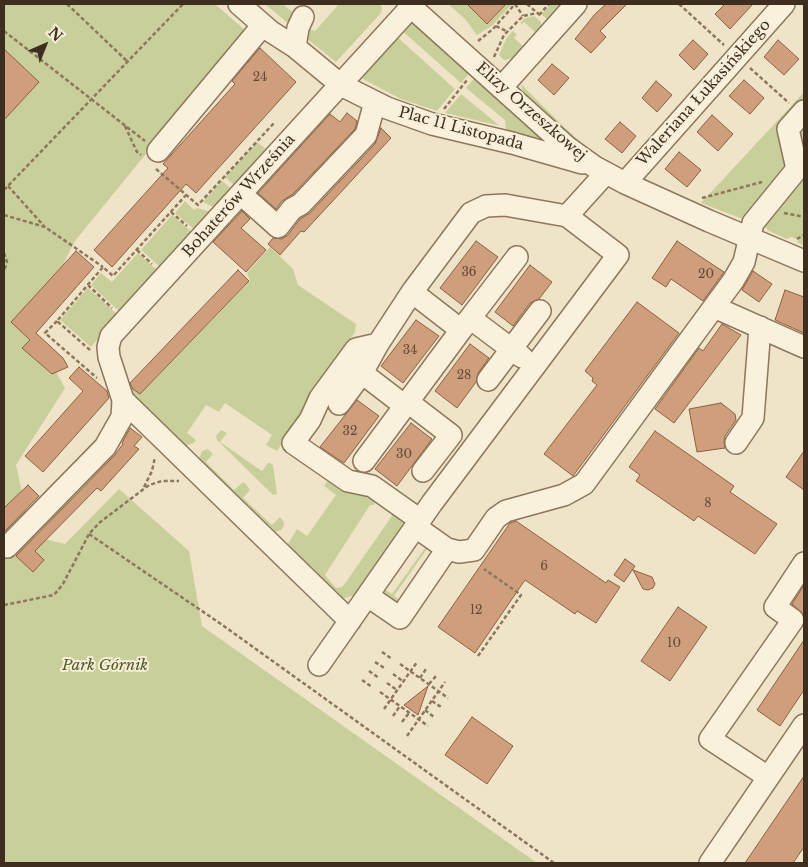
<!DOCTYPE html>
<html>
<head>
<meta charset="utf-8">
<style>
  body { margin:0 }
  #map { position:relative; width:808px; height:867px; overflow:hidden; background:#f0e4c8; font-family:"Libre Baskerville",serif }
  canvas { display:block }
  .frame { position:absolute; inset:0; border:5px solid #3d2e20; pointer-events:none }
  .north { position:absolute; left:20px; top:20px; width:50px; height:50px; -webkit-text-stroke:4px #f7eed8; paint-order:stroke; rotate:44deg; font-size:14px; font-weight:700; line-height:20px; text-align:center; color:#3d2e20 }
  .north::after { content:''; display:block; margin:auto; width:18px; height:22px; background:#3d2e20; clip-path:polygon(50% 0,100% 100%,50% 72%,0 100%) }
</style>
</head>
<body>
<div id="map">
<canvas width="808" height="867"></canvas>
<div class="frame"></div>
<div class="north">N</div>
</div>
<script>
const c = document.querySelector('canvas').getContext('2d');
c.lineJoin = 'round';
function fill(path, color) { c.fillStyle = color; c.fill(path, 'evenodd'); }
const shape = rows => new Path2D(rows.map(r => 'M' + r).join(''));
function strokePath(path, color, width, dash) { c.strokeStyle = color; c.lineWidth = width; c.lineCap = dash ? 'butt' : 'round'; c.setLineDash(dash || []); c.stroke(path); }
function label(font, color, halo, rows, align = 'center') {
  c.font = font + ' "Libre Baskerville",serif'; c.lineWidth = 4; c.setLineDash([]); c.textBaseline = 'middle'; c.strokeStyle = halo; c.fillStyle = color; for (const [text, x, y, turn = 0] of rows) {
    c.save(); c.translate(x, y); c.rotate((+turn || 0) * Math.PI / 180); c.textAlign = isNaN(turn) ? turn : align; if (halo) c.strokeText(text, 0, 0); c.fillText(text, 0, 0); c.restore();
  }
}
fill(shape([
  [4,4,215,4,246,31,75,241,31,327,65,388,16,465,32,536,65,544,119,489,189,551,202,626,537,863,4,863],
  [265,4,283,4,291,11,293,14,290,25],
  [339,4,380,4,382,8,381,13,336,62,301,34,309,29,315,31],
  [448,4,467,4,487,24,506,4,511,5,493,25,477,35,465,19],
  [551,4,562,4,548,20,541,14],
  [534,16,541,22,541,26,535,32,524,22,521,25,521,22,525,18],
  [411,24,419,25,472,70,461,83,400,29,404,26],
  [513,31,517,35,514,38,523,46,513,58,504,60,499,55,507,37],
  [395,35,455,89,437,111,401,99,363,79,363,74],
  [477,75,542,134,539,137,534,139,506,131,505,120,466,88],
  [521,84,562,125,585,146,571,136,526,97,523,93],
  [804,92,804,245,797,242,799,240,791,237,787,239,769,231,766,228,701,203],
  [461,94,500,126,501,126,445,113],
  [257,142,267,150,235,186,225,177],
  [222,181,232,189,215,208,203,202],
  [185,201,194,210,197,208,212,212,195,230,175,213],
  [172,215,193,233,161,268,141,250],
  [270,247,293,269,298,285,356,324,355,332,277,451,266,445,272,435,225,403,219,412,206,405,187,433,196,440,195,442,186,446,130,391,128,385,140,394,250,281,247,273],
  [138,253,159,272,121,313,91,285,101,273,112,282],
  [88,288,119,316,91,347,60,320],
  [221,430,227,433,220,442,262,471,268,463,270,463,273,465,277,494,273,495,217,440,216,436],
  [208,449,213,454,206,462,234,490,242,483,245,483,250,490,243,498,272,525,280,517,284,522,284,526,281,530,276,532,199,459,202,451],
  [331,476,339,481,350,486,372,492,408,517,354,595,345,598,343,598,288,544,297,529,307,536,336,495,324,486],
  [379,499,394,511,394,513,346,582,342,587,336,588,325,575,370,505,373,505],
  [419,541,424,541,435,554,427,549,394,596,401,601,395,603,386,597,384,590,386,590,392,594,425,548]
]), '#c9cf9b');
const building = shape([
  [467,4,506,4,487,24,467,4],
  [606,4,627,4,600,31,606,37,591,53,575,39,595,14,606,4],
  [725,4,753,4,730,29,715,14,725,4],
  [693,40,708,54,694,70,679,55,693,40],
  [778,40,799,59,784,75,764,57,778,40],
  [260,48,296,82,196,193,186,184,112,267,94,250,168,168,163,164,235,84,232,81,260,48],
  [4,49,39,82,4,120,4,49],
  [552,64,569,78,554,95,538,80,552,64],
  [744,80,764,98,750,114,729,96,744,80],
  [656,81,672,95,657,112,642,98,656,81],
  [347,113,357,121,355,129,293,194,282,201,276,209,258,193,330,114,340,122,347,113],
  [712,115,733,134,718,151,697,132,712,115],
  [620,122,636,136,622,153,605,139,620,122],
  [381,128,391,138,304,232,301,231,280,255,268,244,273,238,282,239,288,235,300,219,310,213,375,144,381,128],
  [679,152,701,170,687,187,665,169,679,152],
  [242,211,250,219,241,228,266,250,246,272,213,242,242,211],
  [476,241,498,257,462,305,440,288,476,241],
  [677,241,724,272,703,301,671,279,666,287,652,278,677,241],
  [76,251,94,267,36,333,63,358,68,367,52,374,22,348,30,340,11,322,76,251],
  [530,265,552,282,539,299,530,303,513,326,495,312,530,265],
  [238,270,249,281,140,394,133,389,130,383,238,270],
  [753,271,772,284,759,302,742,290,753,271],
  [785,290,804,297,804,333,775,320,785,290],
  [637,302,679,333,573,476,544,454,597,385,592,381,593,378,585,371,637,302],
  [416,320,439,336,403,383,381,366,416,320],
  [722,324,741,335,674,423,655,409,699,348,703,351,722,324],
  [470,344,489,358,478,373,476,382,457,408,435,391,470,344],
  [79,367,107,391,109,398,43,472,25,456,83,391,69,378,79,367],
  [357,400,379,416,344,463,320,447,357,400],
  [721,403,735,414,736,420,725,436,724,442,725,448,697,452,689,409,721,403],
  [411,423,432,439,397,486,375,469,411,423],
  [130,428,142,437,134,446,139,449,101,491,97,488,35,551,44,560,33,572,16,556,114,456,123,444,122,443,130,428],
  [655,431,734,486,730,492,777,524,755,554,698,516,694,521,636,481,640,475,629,467,655,431],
  [804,451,804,490,786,477,804,451],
  [28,485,39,496,4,532,4,508,28,485],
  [516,521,606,583,608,580,620,587,596,623,577,611,575,614,525,580,475,653,438,627,510,523,516,521],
  [625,559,635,566,624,582,614,575,625,559],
  [633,570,652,577,655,584,653,588,648,590,643,589,633,570],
  [804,585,804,615,792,604,804,585],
  [678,607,707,627,670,681,641,661,678,607],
  [804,640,804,690,780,726,757,710,804,640],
  [428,686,418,715,404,705,428,686],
  [472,717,513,746,487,784,445,755,472,717],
  [804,776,804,847,793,863,745,863,804,776]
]);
fill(building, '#cf9f7d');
strokePath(building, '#8d5f41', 1);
const minor = shape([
  [239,4,270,31,295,47,341,85,387,108,432,124,512,143,582,163],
  [408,4,567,147,595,167,625,183,709,221,804,261],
  [295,47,298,28,303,17],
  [501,88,576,4],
  [158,151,263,25],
  [625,183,784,4],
  [241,194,278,227,292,209,301,204,366,135,375,102],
  [714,307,804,347],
  [470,318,522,357],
  [461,330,517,257],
  [378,344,356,349,320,398,310,420,293,443,348,481,372,486,420,520],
  [362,373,405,406],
  [488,380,540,311],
  [123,400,350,621],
  [408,402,451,435,423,471],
  [339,404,362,373,378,344,412,292,471,213,486,206,505,205,567,216,605,174],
  [736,443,753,418,760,327],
  [364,461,461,330,412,292],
  [416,527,447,549,459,552,474,550,496,518,506,511,564,495,584,484,733,281,744,262,753,223,797,169,788,129,804,111],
  [7,547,105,447,122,417,123,400,109,357,108,347,111,336,411,7],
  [368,596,400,618,447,549],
  [319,665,432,503,618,255,567,216],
  [768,777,710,739,793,620,775,607,804,563],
  [710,863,804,725]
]);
strokePath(minor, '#8d765c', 24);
strokePath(shape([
  [67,4,127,61],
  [515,4,523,16],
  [527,4,541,16],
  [679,4,724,45],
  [539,15,549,4],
  [496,26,508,32],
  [4,31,145,141],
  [478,41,493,29,515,4],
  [494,57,504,35,523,16,537,13],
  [750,68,789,103],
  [444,109,467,80],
  [125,126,137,152,141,155],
  [156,169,198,205,275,122],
  [8,186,44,226],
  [4,190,183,4],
  [702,198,762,182],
  [171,212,187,226],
  [784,213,804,217],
  [4,215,45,227,103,267],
  [797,239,804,235],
  [137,250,152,264],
  [4,253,7,262,4,271],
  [88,285,112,308],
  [57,321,45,333,97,378],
  [90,350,57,321,103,267,113,276,186,195],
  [144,487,152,471,155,457],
  [89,534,221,624,554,863],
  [4,605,54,595,63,584,89,534,99,523,149,485,162,481,179,481],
  [382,652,392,659],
  [478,656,521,595,484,569],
  [375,662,386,669],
  [400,664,448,698],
  [369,671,379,678],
  [393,674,404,682],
  [420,678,426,669],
  [362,680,372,687],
  [387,683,397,690],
  [429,684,436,676],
  [380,692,428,726],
  [432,701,441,707],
  [384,709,417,662],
  [425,710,434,717],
  [393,716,400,706],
  [402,722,409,713],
  [407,736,445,682]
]), '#8d765c', 2.5, [4, 2.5]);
strokePath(minor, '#faf1dc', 21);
label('12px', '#624a37', null, [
  ["24",260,78],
  ["36",469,273],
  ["20",706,275],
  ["34",410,351],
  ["28",464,376],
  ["32",350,432],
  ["30",404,455],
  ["8",708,504],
  ["6",544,567],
  ["12",476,611],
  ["10",674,644]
]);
label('15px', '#3d2e20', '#f7eed8', [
  ["Waleriana Łukasińskiego",704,93,-48],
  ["Elizy Orzeszkowej",531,112,41],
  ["Plac 11 Listopada",461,129,15],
  ["Bohaterów Września",239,196,-48]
]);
label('italic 15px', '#4d5a26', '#f7eed8', [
  ["Park Górnik",105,666]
]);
</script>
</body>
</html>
